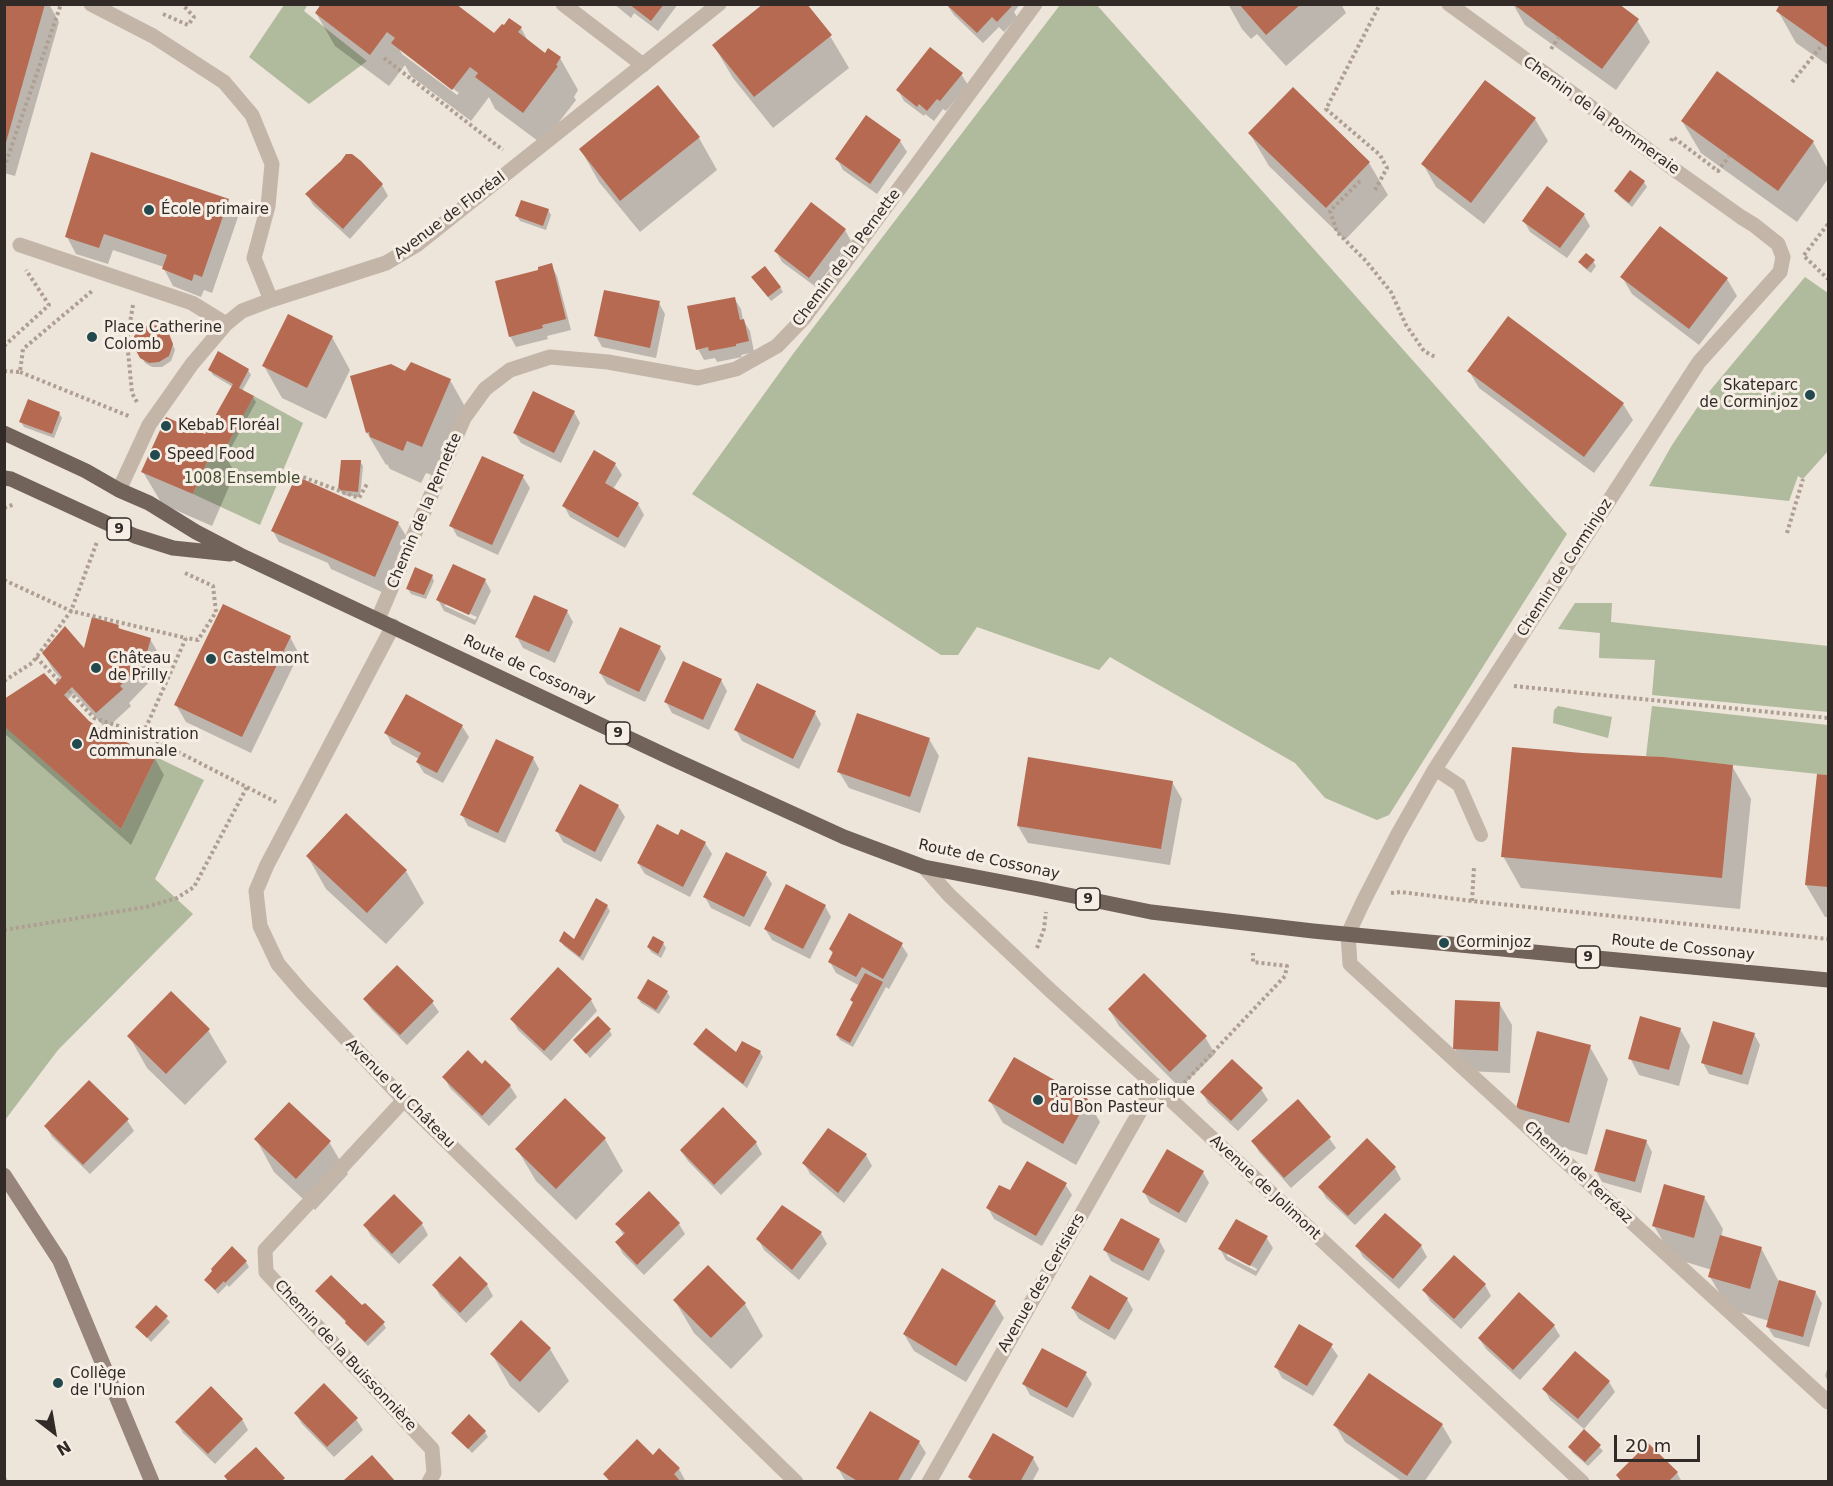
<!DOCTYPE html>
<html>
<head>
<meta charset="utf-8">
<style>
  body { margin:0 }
  #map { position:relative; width:1833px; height:1486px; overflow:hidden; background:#ede4da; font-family:"DejaVu Sans",sans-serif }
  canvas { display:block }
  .frame { position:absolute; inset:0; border:6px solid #312a27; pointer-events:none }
  .north { position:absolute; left:24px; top:1402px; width:60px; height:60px; -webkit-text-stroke:4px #f6eee5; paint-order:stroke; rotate:149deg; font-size:16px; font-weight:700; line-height:24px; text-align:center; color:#312a27 }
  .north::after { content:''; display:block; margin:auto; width:21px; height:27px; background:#312a27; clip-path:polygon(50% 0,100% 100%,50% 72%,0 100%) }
  .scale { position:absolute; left:1614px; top:1435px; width:86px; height:27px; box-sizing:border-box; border:3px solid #312a27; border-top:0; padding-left:8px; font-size:18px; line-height:21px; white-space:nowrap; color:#312a27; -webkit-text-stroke:4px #f6eee5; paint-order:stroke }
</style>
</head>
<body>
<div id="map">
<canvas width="1833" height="1486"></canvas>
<div class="frame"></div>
<div class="north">N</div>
<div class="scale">20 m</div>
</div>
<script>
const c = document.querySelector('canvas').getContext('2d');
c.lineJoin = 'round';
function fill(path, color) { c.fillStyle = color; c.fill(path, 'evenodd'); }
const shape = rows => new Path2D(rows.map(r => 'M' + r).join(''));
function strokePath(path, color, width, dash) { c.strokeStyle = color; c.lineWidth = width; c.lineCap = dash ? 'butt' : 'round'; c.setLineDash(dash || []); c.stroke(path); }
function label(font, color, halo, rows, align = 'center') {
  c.font = font + ' "DejaVu Sans",sans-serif'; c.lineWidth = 6; c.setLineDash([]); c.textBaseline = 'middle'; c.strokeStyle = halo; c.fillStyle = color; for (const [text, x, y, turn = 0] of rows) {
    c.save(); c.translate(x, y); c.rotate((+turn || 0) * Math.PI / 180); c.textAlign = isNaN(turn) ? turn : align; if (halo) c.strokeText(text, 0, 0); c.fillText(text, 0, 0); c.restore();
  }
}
fill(shape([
  [308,4,304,11,367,61,309,104,249,57,284,5],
  [1096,4,1567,534,1389,815,1377,820,1325,798,1295,763,1110,657,1099,670,977,627,958,655,941,655,692,494,793,354,1060,5],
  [1805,277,1828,293,1828,451,1803,479,1798,476,1789,501,1649,486,1672,445,1703,399],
  [254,396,303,423,260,525,193,494,214,446,224,451],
  [1575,603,1612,603,1611,622,1828,646,1828,712,1652,695,1655,660,1599,658,1600,633,1558,629],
  [1558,706,1612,717,1608,738,1553,723,1554,710],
  [1652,706,1828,725,1828,775,1646,756],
  [5,726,121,829,156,757,204,780,155,879,193,914,58,1050,5,1120]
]), '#b0ba9c');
fill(shape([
  [4,4,49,4,59,22,15,176,4,173],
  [614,4,678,4,658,31,634,13,631,18],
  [1020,4,1014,12,1017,17,1004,32,999,27,983,43,954,15,947,5],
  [1228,4,1341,4,1346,13,1286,66,1257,34,1251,39,1242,29],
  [1513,4,1616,4,1637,20,1650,42,1616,90,1525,25],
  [1782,4,1828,4,1828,65,1796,43,1778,11],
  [316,13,495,35,521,28,529,43,545,55,560,58,578,90,574,97,576,100,542,144,495,109,489,97,471,121,411,76,405,65,389,86,335,46],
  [399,48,459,93,457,95,402,54],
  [830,36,849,68,773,128,733,78,714,46],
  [1717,73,1813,142,1828,169,1828,179,1797,222,1701,153,1682,121],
  [961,74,968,85,946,111,943,109,934,121,925,114,924,116,904,101,898,90],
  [658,88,699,138,717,170,640,232,599,182,581,150],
  [867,117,900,141,907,152,877,194,843,170,837,159],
  [1535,119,1548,141,1484,224,1436,187,1423,164],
  [1250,134,1369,163,1388,195,1345,240,1269,166],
  [1630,172,1644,182,1647,187,1632,207,1619,196,1616,191],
  [382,185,388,196,350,239,313,205,307,194],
  [228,200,238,217,212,293,204,290,201,297,173,286,164,269,164,267,113,250,108,264,76,254,67,237],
  [548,210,551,215,546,230,520,221,517,216],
  [1584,215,1590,226,1567,258,1530,232,1524,221],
  [845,230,851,241,816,287,782,262,776,251],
  [1593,261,1596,266,1591,273,1583,267,1580,262],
  [551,265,557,276,571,330,547,336,548,339,516,347,510,336,540,271],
  [1622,277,1727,279,1737,296,1699,345,1632,294],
  [756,282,780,287,783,292,771,301],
  [734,298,741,309,743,320,750,331,754,352,741,355,742,357,717,362,715,358,704,360,698,349],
  [659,303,665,314,656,358,602,347,596,336],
  [332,337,350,370,326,419,282,398,264,366],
  [170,338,175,350,171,361,162,367,152,367,145,363,136,347],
  [210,370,248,370,251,375,242,391,253,397,256,402,226,457,235,473,212,526,162,504,143,472,206,436,233,387,213,375],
  [1469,371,1623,404,1633,420,1594,473,1479,388],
  [406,373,450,380,468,412,440,478,426,473,421,483,390,469,387,464,386,465,367,433,352,377],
  [574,412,580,423,561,463,521,443,514,432],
  [59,413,62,418,54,438,24,427,21,422],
  [483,458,523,477,530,488,498,555,457,536,451,525],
  [360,461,363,466,360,497,343,495,340,490],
  [615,464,622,475,613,489,638,504,644,515,625,548,570,517,564,506],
  [398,523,408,539,384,593,331,569,328,563,279,542,273,531],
  [432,576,434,581,426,599,411,594,408,589],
  [485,580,491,591,475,625,444,611,438,600],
  [445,603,477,617,475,620,445,606],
  [567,611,573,622,555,663,523,648,517,637],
  [118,626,121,631,150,639,160,656,154,677,129,703,131,706,106,729,74,693,67,700,89,723,102,731,155,759,164,775,131,845,4,733,4,700,55,687,61,679,53,670,44,654,85,651],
  [290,637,299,654,251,753,186,722,176,705],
  [660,648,666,658,645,702,607,684,600,673],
  [721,680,727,691,709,730,672,713,666,702],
  [815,713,821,724,799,769,742,741,736,730],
  [462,726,469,737,443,783,424,773,417,762,419,759,392,744,386,733],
  [929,739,939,756,920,813,849,788,839,772],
  [533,758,539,769,505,843,468,826,462,815],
  [1732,766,1751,799,1740,909,1521,888,1503,856],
  [1818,775,1828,776,1828,917,1825,917,1806,885],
  [1172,782,1182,799,1170,865,1028,843,1018,826],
  [618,806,625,817,601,862,563,842,557,831],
  [682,831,705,843,712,854,690,897,645,874,638,863,679,837],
  [308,857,406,871,424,903,386,944,326,889],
  [765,873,772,884,750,927,711,908,705,897],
  [607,906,610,911,583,961,564,946,561,941,575,941],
  [825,906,831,917,810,959,772,940,765,929],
  [653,938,663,943,666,948,661,958,651,952,648,947],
  [901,944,908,955,889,989,886,987,853,1047,840,1040,837,1035,854,1004,852,1000,860,986,836,973,830,962,833,954,830,949],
  [558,969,591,1000,597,1011,551,1061,518,1030,512,1019],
  [667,992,670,997,659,1014,641,1003,638,998],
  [365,1000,432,1002,439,1012,407,1045,372,1010],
  [1499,1003,1512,1025,1510,1073,1467,1071,1455,1049],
  [1109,1009,1205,1037,1215,1054,1180,1088,1119,1026],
  [1680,1029,1690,1046,1679,1086,1639,1075,1630,1058],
  [208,1030,227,1062,185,1105,147,1068,129,1036],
  [609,1030,612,1035,590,1058,575,1040],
  [1754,1034,1760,1045,1748,1085,1709,1074,1703,1063],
  [695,1044,736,1054,760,1052,763,1057,747,1088,698,1049],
  [1590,1047,1608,1079,1587,1155,1536,1140,1517,1108],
  [1014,1059,1087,1100,1100,1122,1076,1165,1003,1123,990,1101],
  [485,1062,510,1086,517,1097,489,1126,450,1088,444,1077,482,1066],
  [1261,1089,1268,1100,1238,1131,1208,1103,1202,1092],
  [565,1100,605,1139,623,1171,576,1220,536,1181,517,1149],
  [723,1109,756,1143,762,1154,721,1195,688,1161,681,1151],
  [127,1120,134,1131,90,1174,52,1137,46,1126],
  [1329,1138,1336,1148,1291,1188,1259,1152,1253,1141],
  [256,1139,329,1142,348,1174,315,1210,274,1172],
  [1367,1140,1395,1168,1401,1179,1355,1225,1326,1198,1320,1187],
  [1646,1141,1652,1152,1641,1193,1602,1182,1596,1171],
  [866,1155,872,1166,844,1203,810,1174,804,1163],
  [1203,1172,1209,1183,1186,1223,1150,1203,1144,1192],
  [1065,1184,1072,1195,1042,1246,994,1219,988,1208,1010,1192],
  [1704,1197,1723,1229,1721,1237,1761,1248,1779,1282,1815,1292,1822,1303,1809,1347,1774,1337,1767,1326,1769,1321,1729,1309,1710,1277,1712,1270,1673,1258,1654,1226],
  [422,1224,428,1235,399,1264,371,1236,365,1225],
  [617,1224,679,1224,685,1234,644,1275,623,1254,617,1243,624,1236],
  [821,1233,827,1244,799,1280,764,1250,758,1239],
  [1266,1237,1273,1248,1256,1276,1226,1260,1220,1249],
  [1227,1252,1257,1269,1256,1271,1227,1256],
  [1159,1240,1165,1251,1149,1281,1111,1261,1105,1250],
  [1357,1246,1421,1246,1427,1257,1399,1289,1363,1257],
  [246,1262,249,1267,229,1287,227,1285,218,1294,206,1280],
  [434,1285,487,1285,493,1296,466,1323,440,1296],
  [1485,1285,1491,1296,1461,1329,1430,1301,1424,1290],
  [317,1291,362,1308,383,1323,386,1328,368,1346,350,1328,347,1323,320,1296],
  [1127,1299,1133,1310,1115,1340,1079,1319,1072,1308],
  [675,1301,745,1304,763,1336,731,1369,694,1333],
  [994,1302,1004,1318,966,1382,914,1351,904,1334],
  [156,1307,170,1322,151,1342,137,1327],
  [521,1322,550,1349,569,1381,539,1413,510,1386,492,1354],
  [1554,1326,1560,1336,1520,1380,1486,1349,1479,1338],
  [1331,1346,1338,1356,1313,1396,1282,1378,1276,1367],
  [1828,1366,1828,1381,1825,1376],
  [1085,1373,1092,1384,1073,1418,1030,1395,1024,1384],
  [1609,1382,1615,1392,1584,1429,1550,1400,1544,1389],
  [296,1414,356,1419,363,1430,334,1457,302,1424],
  [242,1419,248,1430,215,1464,183,1433,177,1422],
  [1335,1425,1442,1425,1452,1442,1424,1482,1403,1482,1345,1442],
  [1584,1431,1603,1451,1588,1466,1572,1452,1570,1447],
  [485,1432,488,1437,472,1453,453,1433],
  [919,1442,926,1453,909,1482,848,1482,844,1479,838,1468],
  [1033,1458,1039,1469,1032,1482,972,1482,969,1477],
  [679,1469,685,1480,683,1482,609,1482,605,1474],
  [1677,1473,1682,1482,1621,1482,1618,1476],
  [4,1474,9,1482,4,1482]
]), '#0003');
fill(shape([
  [4,4,45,4,5,146,4,146],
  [321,4,456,4,494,33,502,24,504,25,509,18,522,27,518,32,545,53,548,48,561,57,556,65,558,66,523,113,475,77,478,73,470,67,452,90,391,43,395,38,387,32,370,55,315,13],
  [629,4,664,4,651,21],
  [763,4,807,4,832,35,754,97,712,45],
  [946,4,1011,4,1012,6,997,22,992,17,977,33],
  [1239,4,1301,4,1266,35],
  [1513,4,1619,4,1639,19,1602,69],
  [1780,4,1828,4,1828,48,1776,11],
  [930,47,963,73,940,101,937,99,927,111,919,104,917,107,896,90],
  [1717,71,1814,141,1778,191,1681,121],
  [1485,80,1536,118,1471,203,1421,164],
  [658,85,700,137,620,201,579,149],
  [1293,87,1370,162,1326,208,1248,133],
  [866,115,901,140,870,184,835,159],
  [91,152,229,199,202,277,194,274,192,281,162,269,167,255,104,234,99,248,65,237],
  [346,154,352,154,361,161,383,184,343,229,305,194,341,161],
  [1630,170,1645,181,1629,203,1614,191],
  [1547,186,1585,214,1560,248,1522,221],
  [521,200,549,209,543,226,515,216],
  [811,202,846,229,809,278,774,251],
  [1660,226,1728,278,1689,329,1620,277],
  [1586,253,1595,260,1587,269,1578,262],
  [552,263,566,319,542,325,543,328,509,337,495,281,538,270,538,267],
  [765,266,781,287,768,297,751,277],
  [604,290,660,301,650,348,594,336],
  [735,297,740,320,744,319,749,341,736,344,736,346,709,351,708,347,696,350,687,306],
  [288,314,333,336,307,388,262,366],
  [1508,316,1624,403,1584,457,1467,371],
  [159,325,168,331,173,344,169,356,159,362,149,363,140,358,134,347,134,336,144,326],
  [218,351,249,369,239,388,254,396,224,451,214,446,193,494,141,472,166,417,205,434,233,384,208,370],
  [411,362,451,379,422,447,407,441,403,451,370,437,369,432,366,433,350,376,391,364,405,371],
  [533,391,575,411,554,453,513,433],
  [28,399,60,412,52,434,19,422],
  [594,450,616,463,605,483,639,503,618,538,562,506],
  [482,456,524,475,492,545,449,526],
  [341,460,361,460,358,492,338,490],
  [296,476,399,522,375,577,271,531],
  [453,564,486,579,469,615,436,600],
  [415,567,433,575,424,595,406,589],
  [534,595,568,610,549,652,515,637],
  [223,604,291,636,242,737,174,705],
  [92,617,119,625,118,628,151,638,145,660,120,686,123,689,96,713,72,687,64,695,89,721,102,730,156,757,121,829,4,726,4,699,44,673,55,685,62,677,42,653,65,626,84,648],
  [620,627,661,646,639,692,599,673],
  [683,661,722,679,703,720,664,702],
  [757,683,816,711,793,759,734,730],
  [406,694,463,725,437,773,416,762,421,753,384,733],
  [857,713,930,738,910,797,837,772],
  [496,739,534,757,498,833,460,815],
  [1512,747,1582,753,1663,757,1733,765,1722,878,1501,857],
  [1028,757,1173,781,1161,849,1017,826],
  [1817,774,1828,775,1828,887,1805,885],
  [580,784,619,805,595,852,555,831],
  [346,813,407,870,367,913,306,856],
  [657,824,678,835,681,829,706,842,683,887,637,863],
  [726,852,767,872,744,917,703,897],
  [786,884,826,905,803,949,764,929],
  [596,898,608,905,580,957,559,941,564,931,574,939],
  [849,913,903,943,883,979,862,967,856,977,828,962,833,952,829,949],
  [653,936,664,942,658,954,647,947],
  [397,965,434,1001,400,1035,363,999],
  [558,967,592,999,544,1051,510,1019],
  [865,973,883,982,850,1043,836,1035,853,1002,850,1000],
  [1144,973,1207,1036,1170,1072,1108,1009],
  [648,979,668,991,656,1010,637,998],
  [171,991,210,1029,166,1074,127,1036],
  [1455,1000,1500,1002,1498,1051,1453,1049],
  [598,1016,611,1029,586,1054,573,1040],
  [1640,1016,1681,1028,1669,1070,1628,1059],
  [1713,1021,1755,1033,1742,1075,1701,1063],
  [706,1028,736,1052,742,1041,761,1051,743,1084,693,1044],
  [1537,1031,1591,1045,1569,1123,1516,1108],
  [468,1050,482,1064,485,1060,511,1085,482,1116,442,1077],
  [1014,1057,1088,1099,1063,1144,988,1101],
  [1232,1059,1263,1088,1231,1121,1200,1092],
  [89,1080,129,1119,83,1165,44,1126],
  [565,1098,606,1138,556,1189,515,1149],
  [1298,1099,1331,1137,1284,1178,1251,1141],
  [289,1102,331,1141,296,1179,254,1139],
  [723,1107,757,1142,714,1185,680,1150],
  [828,1128,867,1154,838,1193,802,1163],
  [1606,1129,1647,1140,1635,1182,1594,1171],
  [1367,1138,1396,1167,1348,1216,1318,1187],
  [1167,1149,1204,1171,1179,1213,1142,1192],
  [1027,1161,1067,1183,1036,1236,986,1208,999,1185,1010,1190],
  [1664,1184,1705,1196,1694,1238,1652,1226],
  [649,1191,680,1223,637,1265,615,1242,625,1233,615,1224],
  [394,1194,423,1223,392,1254,363,1225],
  [782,1205,822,1232,792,1270,756,1239],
  [1385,1213,1422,1245,1393,1279,1355,1246],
  [1121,1218,1160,1239,1143,1271,1103,1250],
  [1236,1219,1268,1236,1250,1266,1218,1249],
  [1720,1235,1762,1247,1750,1289,1708,1277],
  [232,1246,247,1261,225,1283,224,1281,215,1290,204,1280,212,1271,211,1269],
  [1454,1255,1486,1284,1454,1319,1422,1290],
  [460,1256,488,1284,460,1313,432,1285],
  [708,1265,746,1303,711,1338,673,1300],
  [942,1268,996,1301,956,1366,903,1334],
  [331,1275,362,1305,365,1303,385,1322,365,1342,345,1323,346,1321,315,1291],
  [1090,1275,1128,1298,1109,1330,1071,1308],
  [1779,1280,1816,1291,1803,1337,1766,1327],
  [1519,1292,1555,1325,1513,1370,1478,1338],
  [156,1305,168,1316,147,1338,135,1327],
  [521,1320,551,1348,520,1382,490,1354],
  [1299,1324,1333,1344,1307,1386,1274,1367],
  [1042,1348,1087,1372,1067,1408,1022,1384],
  [1575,1351,1610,1381,1578,1419,1542,1389],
  [1369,1373,1443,1424,1407,1476,1333,1425],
  [324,1383,358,1418,327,1447,294,1413],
  [211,1386,243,1419,208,1454,175,1422],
  [870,1411,920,1441,897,1482,859,1482,836,1468],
  [469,1414,486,1431,468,1449,451,1433],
  [1584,1429,1601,1445,1585,1462,1568,1447],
  [993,1433,1034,1457,1020,1482,976,1482,968,1477],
  [637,1439,653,1455,659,1448,680,1468,674,1474,681,1482,611,1482,603,1474],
  [1648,1443,1678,1472,1668,1482,1622,1482,1616,1475],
  [256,1447,285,1478,281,1482,229,1482,224,1476],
  [372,1455,396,1482,346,1482,344,1480]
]), '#b56a51');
strokePath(shape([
  [163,14,188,25,194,17,182,4],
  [1551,49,1559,37],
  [384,58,503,150],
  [1792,82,1823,44],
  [1671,141,1673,137,1718,171,1729,156],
  [4,168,61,4],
  [1360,181,1330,211,1337,232,1366,261,1391,292,1406,325,1424,351,1437,358],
  [1375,190,1387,168,1380,155,1326,109,1380,4],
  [1804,255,1828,224],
  [1805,257,1828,279],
  [133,305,127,341,132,393,138,404],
  [4,346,49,305,26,270],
  [4,371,20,372,23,349,92,291],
  [20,372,131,417],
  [292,473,359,498,367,484],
  [4,508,15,504],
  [1787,533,1803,479],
  [185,573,213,586,216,612,198,640,186,638],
  [4,580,71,611,186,638,143,734,276,802],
  [36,657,59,681],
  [4,681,32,663,71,611,97,542],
  [1514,686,1828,718],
  [69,691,94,718,143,734],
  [1391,893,1401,892,1472,901,1828,939],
  [1472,901,1474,867],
  [4,930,146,907,177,898,194,887,247,787],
  [1037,948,1044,929,1046,912],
  [1184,1083,1285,976,1287,966,1253,962,1253,953]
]), '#af9f92', 4, [3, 3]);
strokePath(shape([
  [1435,769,1459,785,1481,835]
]), '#c3b5a8', 14);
strokePath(shape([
  [91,4,153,36,224,82,252,115,272,164,268,206,254,258,271,300],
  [563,4,643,65],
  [1449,4,1583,101,1675,170,1741,217,1754,225,1778,244,1783,257,1780,272,1699,362,1435,769,1398,834,1364,900,1348,934,1350,964,1828,1402],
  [20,245,192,303,226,324],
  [119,490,149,425,192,364,226,324,242,311,271,300,386,263,418,244,719,4],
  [378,619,464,418,485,389,510,370,550,357,608,362,698,378,736,369,777,346,804,318,1035,4],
  [393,626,267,865,256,891,260,926,278,964,302,992,404,1100,796,1482],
  [924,867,949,895,1051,991,1171,1100,1582,1482],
  [404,1100,265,1250,266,1272,432,1449,434,1473,429,1482],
  [929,1482,1155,1085]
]), '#c3b5a8', 15);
strokePath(shape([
  [4,1175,60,1261,152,1482]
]), '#97847a', 15);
strokePath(shape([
  [4,433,86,471,119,490,149,503,196,532,240,555,673,759,844,837,924,867,1039,889,1151,912,1313,931,1828,980],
  [4,478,11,479,135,536,173,548,230,554]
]), '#71625a', 15);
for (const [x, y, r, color] of [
  [149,210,6,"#22494d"],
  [92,337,6,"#22494d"],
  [1810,395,6,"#22494d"],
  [166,426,6,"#22494d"],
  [155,455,6,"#22494d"],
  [211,659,6,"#22494d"],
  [96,668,6,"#22494d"],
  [77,744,6,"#22494d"],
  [1444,943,6,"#22494d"],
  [1038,1100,6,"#22494d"],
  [58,1383,6,"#22494d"]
]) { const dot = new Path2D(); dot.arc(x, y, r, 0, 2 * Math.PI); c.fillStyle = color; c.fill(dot); strokePath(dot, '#f6eee5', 2); }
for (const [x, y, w] of [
  [119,529,24],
  [618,733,24],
  [1088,899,24],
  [1588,957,24]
]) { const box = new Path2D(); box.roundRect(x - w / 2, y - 11, w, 22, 4.5); c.fillStyle = '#f6eee5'; c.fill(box); strokePath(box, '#312a27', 1.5); }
label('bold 14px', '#312a27', null, [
  ["9",119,529],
  ["9",618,733],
  ["9",1088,899],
  ["9",1588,957]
]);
label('15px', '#312a27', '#f6eee5', [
  ["Chemin de la Pommeraie",1601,116,36],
  ["Avenue de Floréal",450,216,-37],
  ["Chemin de la Pernette",847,258,-53],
  ["Chemin de la Pernette",425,511,-67],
  ["Chemin de Corminjoz",1565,568,-57],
  ["Route de Cossonay",529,670,25],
  ["Route de Cossonay",989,860,12],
  ["Route de Cossonay",1683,948,6],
  ["Avenue du Château",400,1094,45],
  ["Chemin de Perréaz",1578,1173,43],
  ["Avenue de Jolimont",1265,1188,43],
  ["Avenue des Cerisiers",1042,1283,-60],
  ["Chemin de la Buissonnière",345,1356,47]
]);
label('15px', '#312a27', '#f6eee5', [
  ["École primaire",161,210],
  ["Place Catherine",104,328],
  ["Colomb",104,345],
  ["Skateparc",1798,386,"right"],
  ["de Corminjoz",1798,403,"right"],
  ["Kebab Floréal",178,426],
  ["Speed Food",167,455],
  ["Château",108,659],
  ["de Prilly",108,676],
  ["Castelmont",223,659],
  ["Administration",89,735],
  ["communale",89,752],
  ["Corminjoz",1456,943],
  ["Paroisse catholique",1050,1091],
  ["du Bon Pasteur",1050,1108],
  ["Collège",70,1374],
  ["de l'Union",70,1391]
], 'left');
label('15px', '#414c2e', '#f6eee5', [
  ["1008 Ensemble",242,479]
]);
</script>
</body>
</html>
